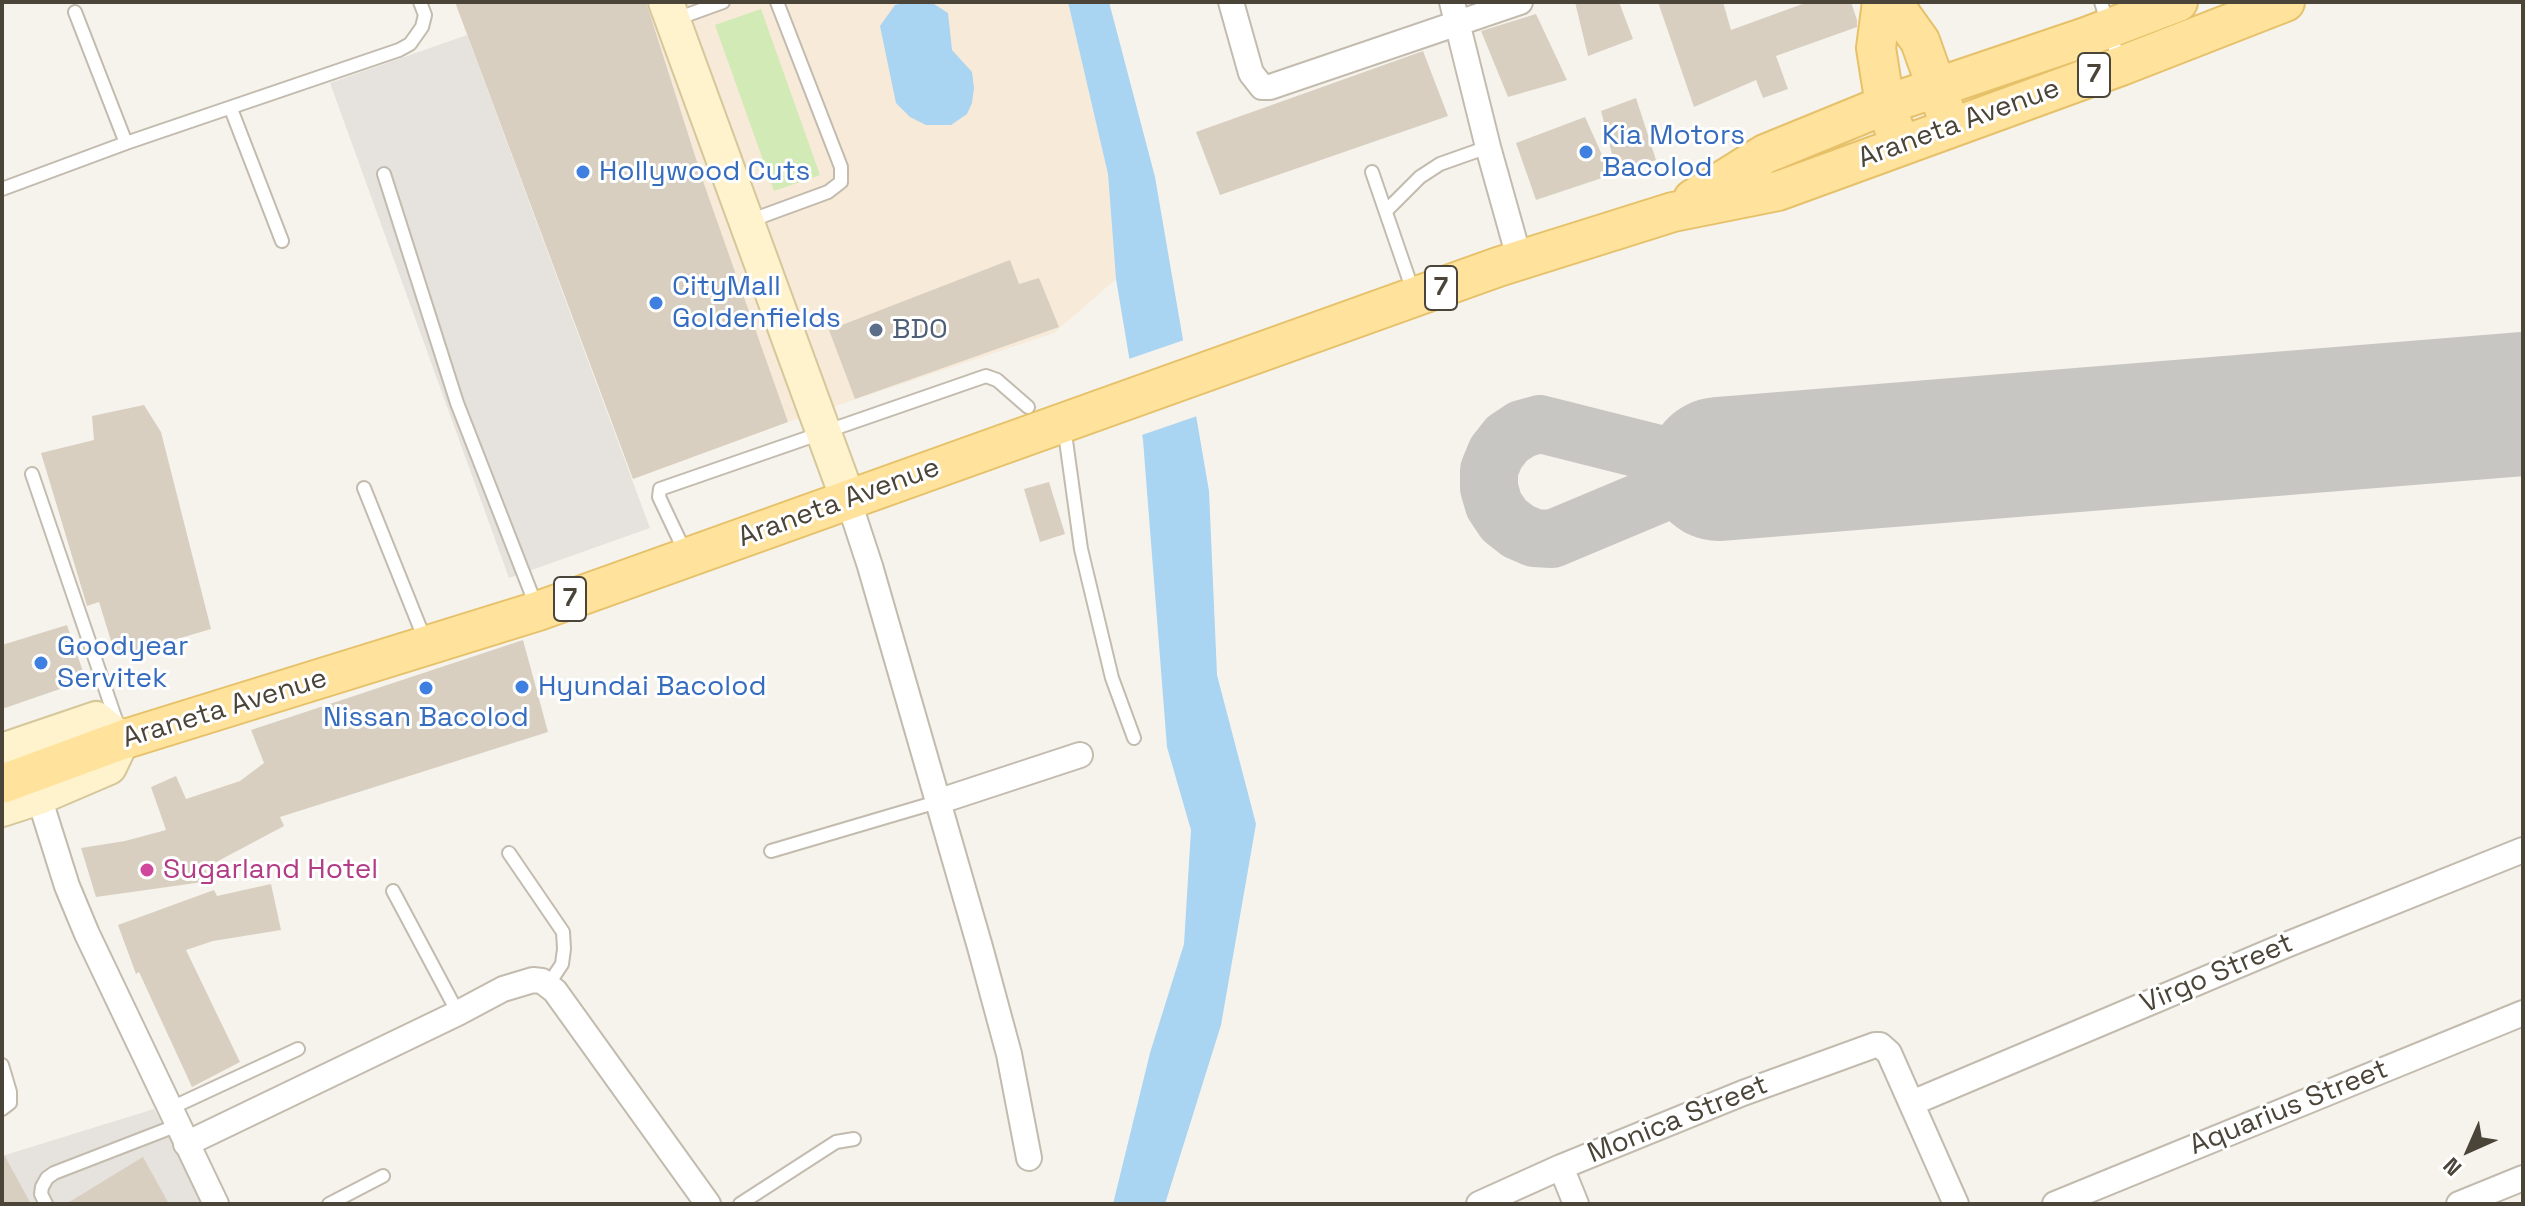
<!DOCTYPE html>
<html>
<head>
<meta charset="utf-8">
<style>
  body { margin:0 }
  #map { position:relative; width:2525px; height:1206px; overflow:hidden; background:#f6f3ec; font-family:"Space Grotesk",sans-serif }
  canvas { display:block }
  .frame { position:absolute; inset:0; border:4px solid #4b4439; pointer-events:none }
  .north { position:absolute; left:2429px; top:1110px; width:80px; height:80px; -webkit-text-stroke:6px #fff; paint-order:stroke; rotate:225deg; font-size:22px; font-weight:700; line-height:32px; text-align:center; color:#4b4439 }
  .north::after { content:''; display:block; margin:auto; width:28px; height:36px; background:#4b4439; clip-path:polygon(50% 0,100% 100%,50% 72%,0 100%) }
</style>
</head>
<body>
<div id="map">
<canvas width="2525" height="1206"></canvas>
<div class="frame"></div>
<div class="north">N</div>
</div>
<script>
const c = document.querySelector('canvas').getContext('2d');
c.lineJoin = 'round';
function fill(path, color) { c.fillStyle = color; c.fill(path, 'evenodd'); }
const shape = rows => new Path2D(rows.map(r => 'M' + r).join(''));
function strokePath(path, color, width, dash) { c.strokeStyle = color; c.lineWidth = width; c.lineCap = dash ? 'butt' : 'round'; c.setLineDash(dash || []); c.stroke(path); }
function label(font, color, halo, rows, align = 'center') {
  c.font = font + ' "Space Grotesk",sans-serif'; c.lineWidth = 6; c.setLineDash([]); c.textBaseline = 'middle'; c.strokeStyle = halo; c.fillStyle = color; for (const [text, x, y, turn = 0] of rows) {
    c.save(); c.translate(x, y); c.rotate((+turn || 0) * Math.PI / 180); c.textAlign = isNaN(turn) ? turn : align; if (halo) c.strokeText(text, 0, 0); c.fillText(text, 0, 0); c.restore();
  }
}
fill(shape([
  [455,2,1068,2,1108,174,1116,279,1054,333,788,422,633,479]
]), '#f7ead8');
fill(shape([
  [467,35,650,528,509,578,330,83],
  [154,1109,205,1204,2,1204,2,1156]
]), '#e6e2dd');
fill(shape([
  [761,9,820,175,774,191,715,25]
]), '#d2eab5');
fill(shape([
  [908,2,931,2,948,13,952,50,972,72,974,88,972,103,967,114,951,125,926,125,910,117,896,103,880,26,895,5],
  [1068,2,1109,2,1155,177,1209,491,1217,675,1256,824,1221,1025,1165,1204,1113,1204,1150,1053,1184,944,1191,830,1167,747,1143,440,1116,279,1108,174]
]), '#a9d4f2');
fill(shape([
  [1187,339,1200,415,1139,436,1126,360]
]), '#f6f3ec');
strokePath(shape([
  [1540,424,1719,469,1552,539,1534,538,1518,531,1504,520,1494,505,1489,488,1489,470,1496,453,1507,439,1522,429,1540,424]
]), '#c8c6c3', 58);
strokePath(shape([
  [1719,469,2523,404]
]), '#c8c6c3', 144);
fill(shape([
  [455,2,646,2,704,184,788,422,633,479],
  [1575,2,1619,2,1633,39,1588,56],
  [1658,2,1723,2,1731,30,1808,2,1851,2,1857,20,1857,27,1776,56,1788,89,1763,98,1756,80,1694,107],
  [1536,14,1567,80,1508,97,1481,31],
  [1423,51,1448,116,1220,195,1196,132],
  [1636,98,1656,160,1536,200,1516,143,1585,117,1603,157,1612,154,1601,111],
  [1010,260,1019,284,1039,278,1059,327,855,399,829,330],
  [144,405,161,432,211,629,116,657,99,602,87,606,41,453,94,440,92,416],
  [1049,482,1065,534,1040,542,1024,489],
  [67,625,86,680,2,709,2,645],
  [523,640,548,732,280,817,284,826,205,868,210,881,96,897,81,848,125,841,166,830,151,787,176,776,186,799,240,781,264,763,251,730],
  [271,884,281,930,213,941,186,950,240,1062,192,1087,139,972,136,974,118,925,214,890,217,896],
  [2,1151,31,1204,2,1204],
  [143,1157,169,1204,66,1204]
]), '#d8cfc1');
const lane = shape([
  [2101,2,2120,64],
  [75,12,126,143],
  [676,19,723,2],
  [231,109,282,241],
  [1372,172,1414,294],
  [384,174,457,403,537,608],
  [2,189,126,143,399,50,410,44,422,27,425,15,420,2],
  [1386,211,1420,177,1440,164,1488,147],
  [749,221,828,192,841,182,841,167,777,2],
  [1064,426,1081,549,1112,678,1134,738],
  [32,474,118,726],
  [364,488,425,640],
  [686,554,659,497,660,489,986,376,997,380,1028,407],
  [771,851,937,802],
  [509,853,563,932,564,949,562,964,548,985],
  [393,891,458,1013],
  [2,1065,10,1092,10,1103,2,1109],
  [169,1109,298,1049],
  [46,1204,41,1194,42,1187,47,1178,54,1173,178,1125],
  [329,1204,383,1176],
  [740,1204,836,1142,854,1139]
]);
const street = shape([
  [1231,2,1251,73,1262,87,1270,87,1520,2],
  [1452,2,1488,147,1520,261],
  [848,499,870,566,980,947,1009,1054,1029,1158],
  [39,797,67,886,87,934,216,1204],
  [937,802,1080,755],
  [1912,1103,2286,945,2523,850],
  [186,1144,458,1013,503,989,533,980,542,981,555,991,708,1204],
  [1561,1167,1576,1204],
  [1479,1204,1561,1167,1743,1093,1875,1045,1880,1045,1889,1053,1956,1204],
  [2055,1204,2523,1013],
  [2459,1204,2523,1178]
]);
const secondary = shape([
  [666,2,848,499],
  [2,751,96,719,122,740,109,767,39,797,2,809]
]);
const primary = shape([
  [1882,2,1876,48,1885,105,1894,128],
  [1892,2,1920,41,1945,111],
  [1693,199,1765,154,1885,105,2086,37,2178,2],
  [2,784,122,740,538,611,1498,267,1673,212,1778,191,2121,66,2285,2]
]);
strokePath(lane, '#c2bbae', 16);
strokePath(street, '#c2bbae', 28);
strokePath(secondary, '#d6c79b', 38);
strokePath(primary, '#e6c16a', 42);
strokePath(lane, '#fff', 12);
strokePath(street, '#fff', 24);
strokePath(secondary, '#fff3cd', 34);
strokePath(primary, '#ffe39c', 38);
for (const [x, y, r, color] of [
  [1586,152,8,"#3f7fe0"],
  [583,172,8,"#3f7fe0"],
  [656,303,8,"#3f7fe0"],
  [876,330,8,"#5c6f8a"],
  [41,663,8,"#3f7fe0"],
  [522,687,8,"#3f7fe0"],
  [426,688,8,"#3f7fe0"],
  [147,870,8,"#d1479c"]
]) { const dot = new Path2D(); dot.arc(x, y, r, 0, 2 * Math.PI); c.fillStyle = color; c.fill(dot); strokePath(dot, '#fff', 3); }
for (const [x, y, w] of [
  [2094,75,32],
  [1441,288,32],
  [570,599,32]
]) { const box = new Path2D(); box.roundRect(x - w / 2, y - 22, w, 44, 6); c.fillStyle = '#fff'; c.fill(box); strokePath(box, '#4b4439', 2); }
label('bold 26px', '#4b4439', null, [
  ["7",2094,75],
  ["7",1441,288],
  ["7",570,599]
]);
label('28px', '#4b4439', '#fff', [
  ["Araneta Avenue",1959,124,-20],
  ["Araneta Avenue",839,503,-20],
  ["Araneta Avenue",225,709,-17],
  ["Virgo Street",2217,974,-23],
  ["Aquarius Street",2289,1108,-22],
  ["Monica Street",1678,1120,-22]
]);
label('28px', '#366cbe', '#fff', [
  ["Kia Motors",1602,136],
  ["Bacolod",1602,168],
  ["Hollywood Cuts",599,172],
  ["CityMall",672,287],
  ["Goldenfields",672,319],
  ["Goodyear",57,647],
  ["Servitek",57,679],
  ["Hyundai Bacolod",538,687],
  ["Nissan Bacolod",426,718,"center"]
], 'left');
label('28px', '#4e5e75', '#fff', [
  ["BDO",892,330]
], 'left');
label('28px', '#b23c85', '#fff', [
  ["Sugarland Hotel",163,870]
], 'left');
</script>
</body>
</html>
